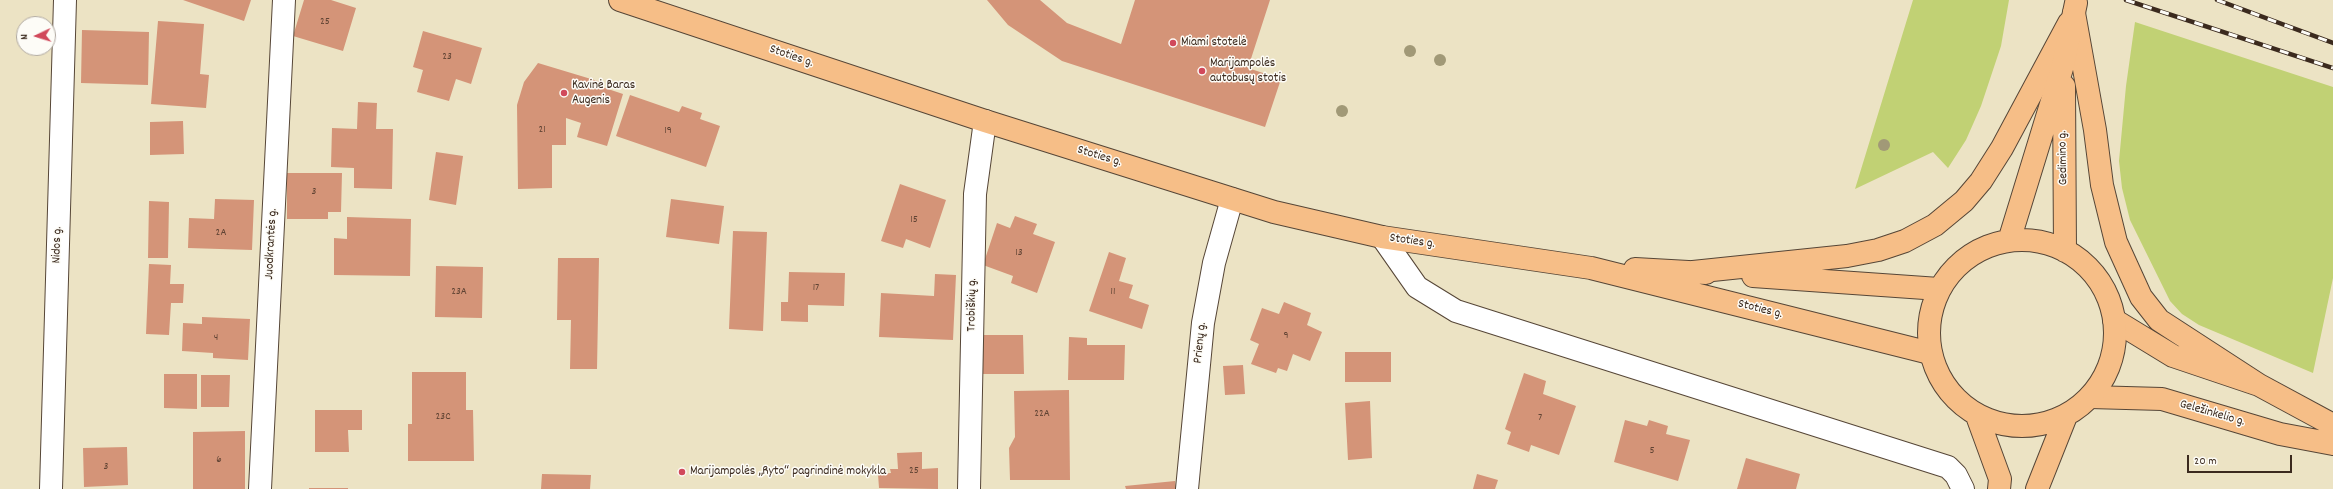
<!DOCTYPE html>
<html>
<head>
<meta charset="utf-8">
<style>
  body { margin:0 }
  #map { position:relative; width:2333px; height:489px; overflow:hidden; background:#ece3c4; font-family:Dekko,sans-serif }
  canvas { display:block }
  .north { position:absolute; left:16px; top:16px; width:40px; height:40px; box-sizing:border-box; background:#fdfcf7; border:1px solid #afa8a0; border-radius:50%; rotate:266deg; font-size:11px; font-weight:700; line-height:16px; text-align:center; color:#3b2a1e }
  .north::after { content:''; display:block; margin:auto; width:14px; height:18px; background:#d1495b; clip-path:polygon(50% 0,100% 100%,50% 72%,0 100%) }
  .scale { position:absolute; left:2187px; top:455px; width:105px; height:18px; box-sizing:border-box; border:2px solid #3b2a1e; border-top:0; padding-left:5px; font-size:12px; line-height:14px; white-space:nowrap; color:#3b2a1e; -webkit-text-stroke:3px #fdfcf7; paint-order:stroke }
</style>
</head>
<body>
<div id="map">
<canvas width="2333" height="489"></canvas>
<div class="north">N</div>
<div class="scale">20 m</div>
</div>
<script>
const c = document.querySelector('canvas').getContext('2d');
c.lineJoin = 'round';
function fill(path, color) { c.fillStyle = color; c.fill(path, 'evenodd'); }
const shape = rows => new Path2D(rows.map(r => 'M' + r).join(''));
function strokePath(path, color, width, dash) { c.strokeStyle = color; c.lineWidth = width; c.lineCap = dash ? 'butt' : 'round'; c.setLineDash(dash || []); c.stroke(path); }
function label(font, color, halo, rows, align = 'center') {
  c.font = font + ' Dekko,sans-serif'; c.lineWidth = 3; c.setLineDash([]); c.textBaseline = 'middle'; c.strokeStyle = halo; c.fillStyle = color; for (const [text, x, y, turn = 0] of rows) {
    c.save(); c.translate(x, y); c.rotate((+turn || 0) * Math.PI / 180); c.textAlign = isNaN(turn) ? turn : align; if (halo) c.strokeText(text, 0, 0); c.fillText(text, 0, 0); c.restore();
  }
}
fill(shape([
  [1913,0,2009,0,2001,46,1981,106,1966,140,1948,168,1933,152,1855,189],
  [2135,22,2333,87,2333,278,2313,373,2199,325,2182,314,2170,301,2130,220,2122,188,2119,161,2126,86]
]), '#c1d174');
fill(shape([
  [183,0,251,0,244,21],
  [304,0,331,0,356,8,343,51,293,36],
  [987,0,1040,0,1067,23,1121,44,1135,0,1270,0,1248,68,1281,79,1265,127,1062,61,1008,25],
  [158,21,204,24,200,74,209,75,206,108,151,104],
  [82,30,149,32,148,85,81,83],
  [423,31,482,48,471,84,456,79,449,101,417,92,423,70,413,67],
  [538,63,601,82,599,86,623,94,607,146,577,137,581,123,566,118,566,145,552,145,552,188,518,189,517,105,524,82],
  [630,95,679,112,682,106,702,113,700,119,720,126,706,167,616,136],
  [358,102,377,103,376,129,393,129,392,189,354,188,354,168,331,167,332,128,357,129],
  [183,121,184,154,150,155,150,122],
  [436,152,463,156,456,205,429,200],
  [287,173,342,173,341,212,328,212,328,219,287,219],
  [900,184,946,200,930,248,906,239,903,248,881,241],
  [215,199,254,200,252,250,188,248,189,218,214,219],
  [671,199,724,206,719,244,666,237],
  [149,201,169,202,168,258,148,258],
  [1015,216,1037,224,1033,234,1055,242,1037,293,1011,283,1013,276,983,265,997,223,1010,228],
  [347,217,411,219,410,276,334,275,334,238,347,239],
  [733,231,767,232,763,331,729,329],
  [1109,252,1126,258,1119,281,1133,285,1129,298,1149,305,1142,329,1089,311],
  [558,258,599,258,597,369,570,369,571,320,557,320],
  [149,264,171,265,170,284,184,284,183,303,171,303,169,335,146,334],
  [436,266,483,267,482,318,435,317],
  [789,272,845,273,844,306,808,305,808,322,781,321,781,302,788,302],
  [935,274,956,275,953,340,879,337,881,293,934,296],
  [1284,302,1311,313,1307,325,1322,332,1310,361,1293,354,1287,371,1278,368,1276,373,1251,364,1259,344,1250,340,1262,308,1279,314],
  [202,317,250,319,248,360,213,358,213,353,182,351,183,323,202,324],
  [983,335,1023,335,1024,374,983,374],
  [1069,337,1087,338,1087,345,1125,345,1124,380,1068,380],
  [1345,352,1391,352,1391,382,1345,382],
  [1243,365,1245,394,1225,395,1223,366],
  [412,372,466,372,466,410,473,410,474,461,408,461,408,424,412,424],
  [1524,373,1546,381,1543,394,1576,406,1559,455,1531,445,1529,452,1507,444,1511,432,1505,429],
  [164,374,197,374,197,409,164,408],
  [201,375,230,375,229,407,201,407],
  [1069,390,1070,480,1010,480,1009,448,1015,437,1014,391],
  [1370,401,1372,458,1348,460,1345,403],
  [315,410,362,410,362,430,348,430,349,452,315,452],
  [1625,420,1647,426,1649,420,1668,426,1666,434,1690,440,1678,481,1614,462],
  [245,431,245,489,193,489,193,432],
  [127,447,128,485,84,487,83,448],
  [922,452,922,469,938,468,938,489,879,488,878,474,891,473,890,469,898,469,897,453],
  [1746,458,1800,474,1796,489,1737,489],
  [542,474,591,475,590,489,541,489],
  [1477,474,1498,480,1495,489,1473,489],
  [1175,481,1176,489,1126,489,1125,486],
  [309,488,348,488,348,489,309,489]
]), '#d49478');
const street = shape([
  [1382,237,1417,287,1456,311,1948,467,1956,475,1963,489],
  [51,489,65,0],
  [260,489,284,0],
  [969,489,975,194,985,121],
  [1187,489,1203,323,1214,263,1232,199]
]);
const primary = shape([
  [620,0,985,121,1274,212,1382,237,1591,268,1930,353],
  [2074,13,2095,130,2102,185,2116,242,2141,297,2159,320,2259,385],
  [1635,269,1706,273],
  [1693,272,1847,256,1878,250,1905,241,1935,225,1964,201,1981,181,2002,148,2069,23],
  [1753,276,1939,289],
  [2114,320,2173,356,2259,385,2333,425],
  [2090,397,2162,399,2280,434,2333,444]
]);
const highway = shape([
  [2064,86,2065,251],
  '1929 333a93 93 0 1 1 186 0a93 93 0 1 1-186 0Z',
  [2009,241,2063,65,2076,3],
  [1977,416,2000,479,1999,489],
  [2037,489,2066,416]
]);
strokePath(street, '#564637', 24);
strokePath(primary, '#564637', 24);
strokePath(highway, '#564637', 24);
strokePath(street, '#fff', 22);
strokePath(primary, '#f6be87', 22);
strokePath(highway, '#f6be87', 22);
const rail = shape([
  [2126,0,2333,68],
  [2217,0,2333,43]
]);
strokePath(rail, '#3b2a1e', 4.5);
strokePath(rail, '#fdfcf7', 3, [9]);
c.fillStyle = '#a19977';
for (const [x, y] of [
  [1410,51],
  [1440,60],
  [1342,111],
  [1884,145]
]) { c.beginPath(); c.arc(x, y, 6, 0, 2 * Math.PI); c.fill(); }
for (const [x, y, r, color] of [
  [1173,43,4,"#d1495b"],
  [1202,71,4,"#d1495b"],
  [564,93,4,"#d1495b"],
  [682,472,4,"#d1495b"]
]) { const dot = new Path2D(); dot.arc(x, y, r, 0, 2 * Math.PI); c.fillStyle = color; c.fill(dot); strokePath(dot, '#fdfcf7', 1.5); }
label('11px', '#614434', null, [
  ["25",325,22],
  ["23",447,57],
  ["21",542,130],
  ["19",668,131],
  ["3",314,192],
  ["15",914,220],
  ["2A",221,233],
  ["13",1019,253],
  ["17",816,288],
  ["23A",459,292],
  ["11",1113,292],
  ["9",1286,336],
  ["4",216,338],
  ["22A",1042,414],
  ["23C",443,417],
  ["7",1540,418],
  ["5",1652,451],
  ["6",219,460],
  ["3",106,467],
  ["25",914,471]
]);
label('13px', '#3b2a1e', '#fdfcf7', [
  ["Miami stotelė",1181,43],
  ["Marijampolės",1210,64],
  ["autobusų stotis",1210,79],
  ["Kavinė Baras",572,86],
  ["Augenis",572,101],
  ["Marijampolės „Ryto“ pagrindinė mokykla",690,472]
], 'left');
label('13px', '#3b2a1e', '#fdfcf7', [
  ["Stoties g.",791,57,19],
  ["Stoties g.",1099,157,17],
  ["Gedimino g.",2064,158,-91],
  ["Stoties g.",1412,242,8],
  ["Juodkrantės g.",272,244,-87],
  ["Nidos g.",58,245,-88],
  ["Trobiškių g.",973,305,-89],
  ["Stoties g.",1760,310,14],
  ["Prienų g.",1201,343,-84],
  ["Geležinkelio g.",2212,414,16]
]);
</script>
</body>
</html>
